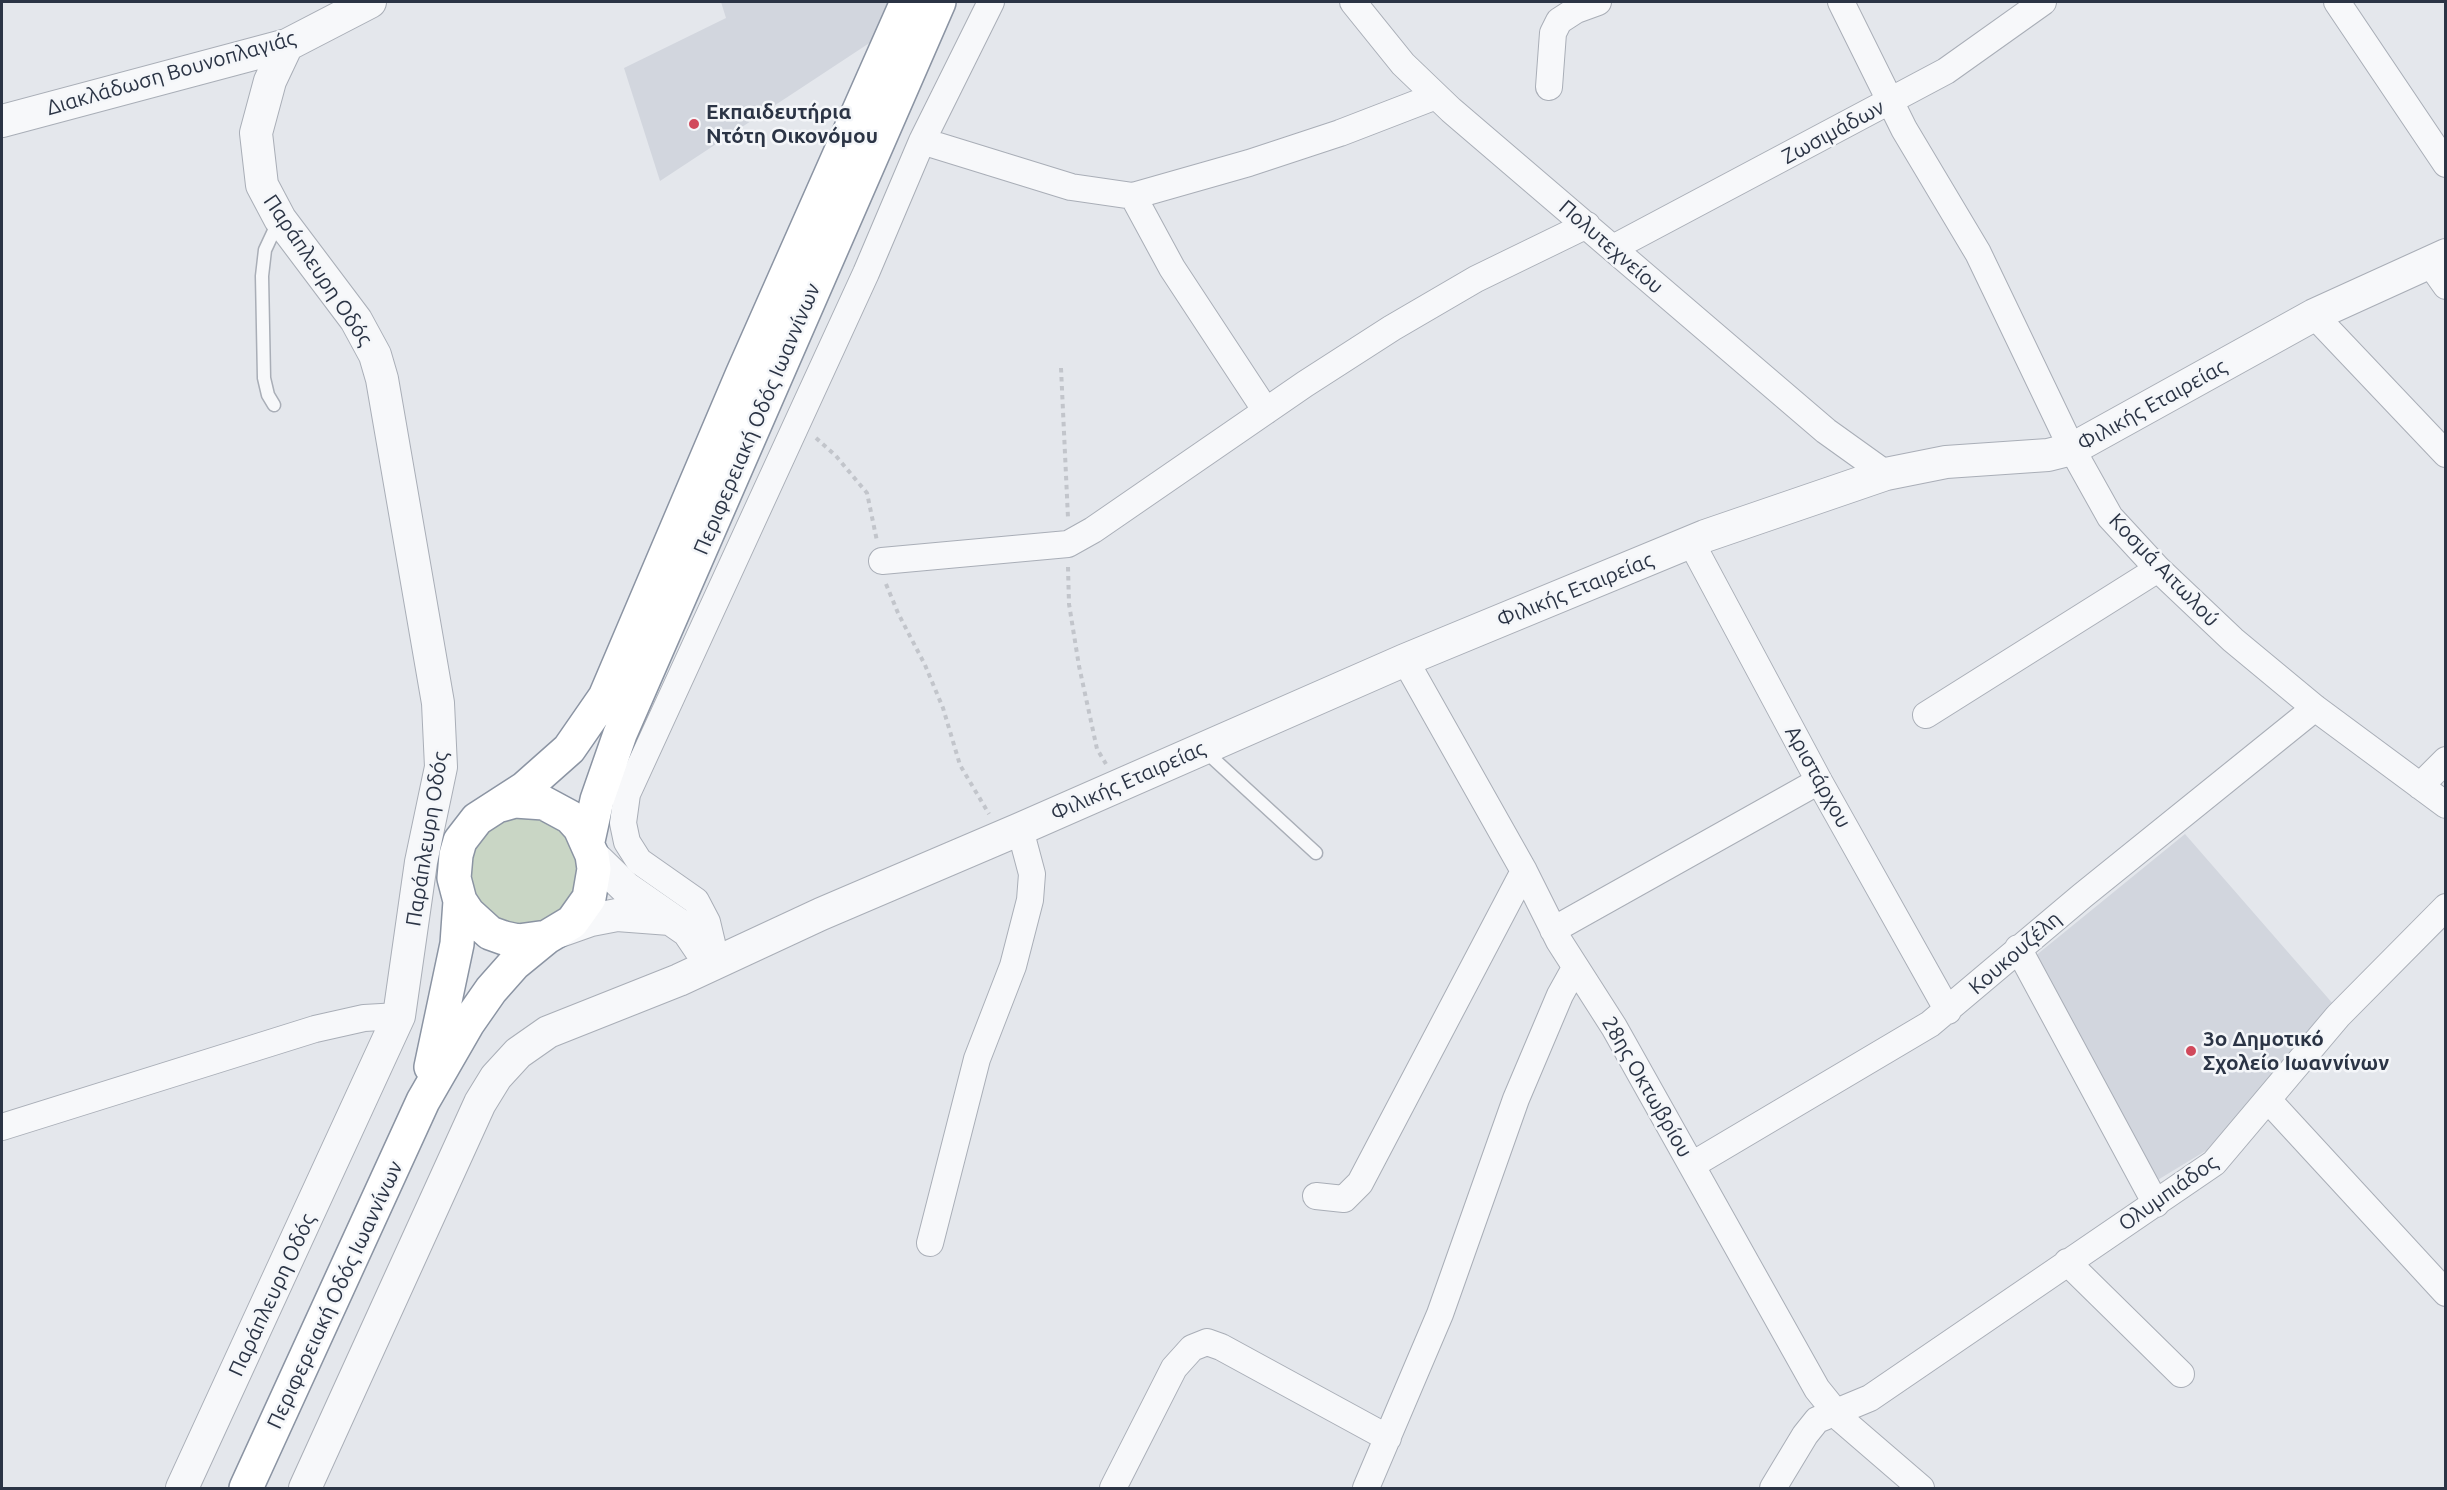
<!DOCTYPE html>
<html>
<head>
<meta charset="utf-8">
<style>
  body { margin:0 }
  #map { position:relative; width:2447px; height:1490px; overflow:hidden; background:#e4e7ec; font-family:Ubuntu,sans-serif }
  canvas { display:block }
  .frame { position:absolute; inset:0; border:3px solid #2b3445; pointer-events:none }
</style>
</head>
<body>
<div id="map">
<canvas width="2447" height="1490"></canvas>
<div class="frame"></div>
</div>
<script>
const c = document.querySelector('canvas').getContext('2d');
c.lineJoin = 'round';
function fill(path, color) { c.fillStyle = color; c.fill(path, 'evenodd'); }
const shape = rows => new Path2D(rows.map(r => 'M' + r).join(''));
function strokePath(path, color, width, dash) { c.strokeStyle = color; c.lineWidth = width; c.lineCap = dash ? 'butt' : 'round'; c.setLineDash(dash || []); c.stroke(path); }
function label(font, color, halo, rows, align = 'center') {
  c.font = font + ' Ubuntu,sans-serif'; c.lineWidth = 5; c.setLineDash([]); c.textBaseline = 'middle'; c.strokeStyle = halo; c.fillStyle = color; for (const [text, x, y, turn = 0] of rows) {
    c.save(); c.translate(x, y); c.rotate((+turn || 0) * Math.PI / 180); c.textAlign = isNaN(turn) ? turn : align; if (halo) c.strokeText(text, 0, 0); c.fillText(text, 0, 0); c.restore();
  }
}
fill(shape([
  [721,2,894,2,877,38,660,181,624,68,726,18],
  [2185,834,2334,1005,2260,1097,2235,1118,2207,1150,2156,1181,2034,957]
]), '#d2d6de');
fill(shape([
  [503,814,557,821,580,856,575,896,556,917,529,927,502,923,471,895,467,855]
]), '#c9d6c5');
const service = shape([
  [274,405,268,395,264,378,262,276,265,250,279,220],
  [1205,751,1316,853]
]);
const minor = shape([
  [1353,2,1403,64,1451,110,1826,431,1886,474],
  [1841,2,1904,129,1978,253,2072,449,2110,517,2158,569,2233,640,2315,708,2446,805],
  [2337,2,2446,164],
  [1549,87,1553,33,1559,21,1576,10,1598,2],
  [922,141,1071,187,1133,196,1249,163,1340,133,1436,96],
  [1133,196,1172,268,1266,411],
  [1613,248,1946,71,2043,2],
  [2429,262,2446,286],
  [2314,315,2446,454],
  [1691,542,1819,781,1948,1011],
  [882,561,1068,544,1093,530,1305,384,1392,328,1476,279,1587,225],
  [1405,660,1524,871,1559,941,1614,1027,1817,1389,1842,1420,1921,1488],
  [1926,715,2158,569],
  [2420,786,2446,760],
  [1553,930,1819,781],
  [2018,948,2156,1204],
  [711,965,712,943,707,922,696,901,639,861,627,842,623,823,627,794,866,273,922,141,991,2],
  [2269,1101,2446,1293],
  [2,1127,315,1029,364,1018,399,1016],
  [1692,1165,1930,1024,2082,896,2315,708],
  [1316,1196,1344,1199,1360,1183,1524,871],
  [930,1243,977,1059,1013,966,1030,900,1032,874,1020,829],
  [2067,1262,2181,1374],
  [1113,1488,1174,1368,1192,1348,1207,1342,1221,1347,1388,1438],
  [1366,1488,1440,1314,1516,1099,1560,995,1575,968],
  [1773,1488,1805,1435,1817,1420,1870,1398,2214,1163,2338,1016,2446,907]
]);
const tertiary = shape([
  [2,121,287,45,370,2],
  [592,855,626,888,688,931,711,965],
  [560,931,591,920,617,915,670,919],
  [182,1488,399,1016,421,862,441,767,438,703,382,379,375,355,356,320,280,219,262,185,256,133,270,81,287,45],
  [305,1488,480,1103,496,1077,518,1053,548,1032,679,980,821,914,1020,829,1405,660,1705,536,1886,474,1946,462,2048,455,2072,449,2314,315,2446,255]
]);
const trunk = shape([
  [588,841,597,800,620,734,939,2],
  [547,937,518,941,504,938,490,933,468,913,460,901,454,878,456,855,460,841,477,819,525,788,569,749,605,697,742,375,907,2],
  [431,1067,457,944,460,901],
  [246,1488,423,1101,468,1023,491,990,514,964,547,937,572,922,589,898,594,869,592,855,580,828,570,817,544,803,515,801,501,805]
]);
strokePath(service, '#a9aeb7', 15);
strokePath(minor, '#a9aeb7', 28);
strokePath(tertiary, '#a9aeb7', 34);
strokePath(trunk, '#8b94a3', 36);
strokePath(shape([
  [1061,368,1068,518],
  [816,438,836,456,867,493,877,541],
  [1068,567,1069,604,1079,666,1097,749,1106,764],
  [886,584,898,613,925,665,943,708,960,765,989,814]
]), '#c2c5cb', 4, [4.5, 4.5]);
strokePath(service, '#f7f8fa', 12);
strokePath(minor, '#f7f8fa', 26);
strokePath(tertiary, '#f7f8fa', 32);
strokePath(trunk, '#fff', 33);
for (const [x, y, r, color] of [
  [694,124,6,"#d1495b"],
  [2191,1051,6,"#d1495b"]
]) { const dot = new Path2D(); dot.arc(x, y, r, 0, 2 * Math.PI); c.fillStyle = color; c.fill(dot); strokePath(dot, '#f4f6f9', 2); }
label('21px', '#2b3445', '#f4f6f9', [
  ["Διακλάδωση Βουνοπλαγιάς",171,73,-16],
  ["Ζωσιμάδων",1833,132,-28],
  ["Πολυτεχνείου",1611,247,41],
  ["Παράπλευρη Οδός",318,270,56],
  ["Φιλικής Εταιρείας",2152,405,-29],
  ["Περιφερειακή Οδός Ιωαννίνων",757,419,-67],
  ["Κοσμά Αιτωλού",2164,570,46],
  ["Φιλικής Εταιρείας",1575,590,-22],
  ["Αριστάρχου",1818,777,61],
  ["Φιλικής Εταιρείας",1128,781,-24],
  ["Παράπλευρη Οδός",427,839,-81],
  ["Κουκουζέλη",2015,953,-41],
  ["28ης Οκτωβρίου",1647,1087,60],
  ["Ολυμπιάδος",2168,1193,-35],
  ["Παράπλευρη Οδός",272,1295,-65],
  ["Περιφερειακή Οδός Ιωαννίνων",335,1295,-65]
]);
label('bold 21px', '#2b3445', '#f4f6f9', [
  ["Εκπαιδευτήρια",706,112],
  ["Ντότη Οικονόμου",706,136],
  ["3ο Δημοτικό",2203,1039],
  ["Σχολείο Ιωαννίνων",2203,1063]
], 'left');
</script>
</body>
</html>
